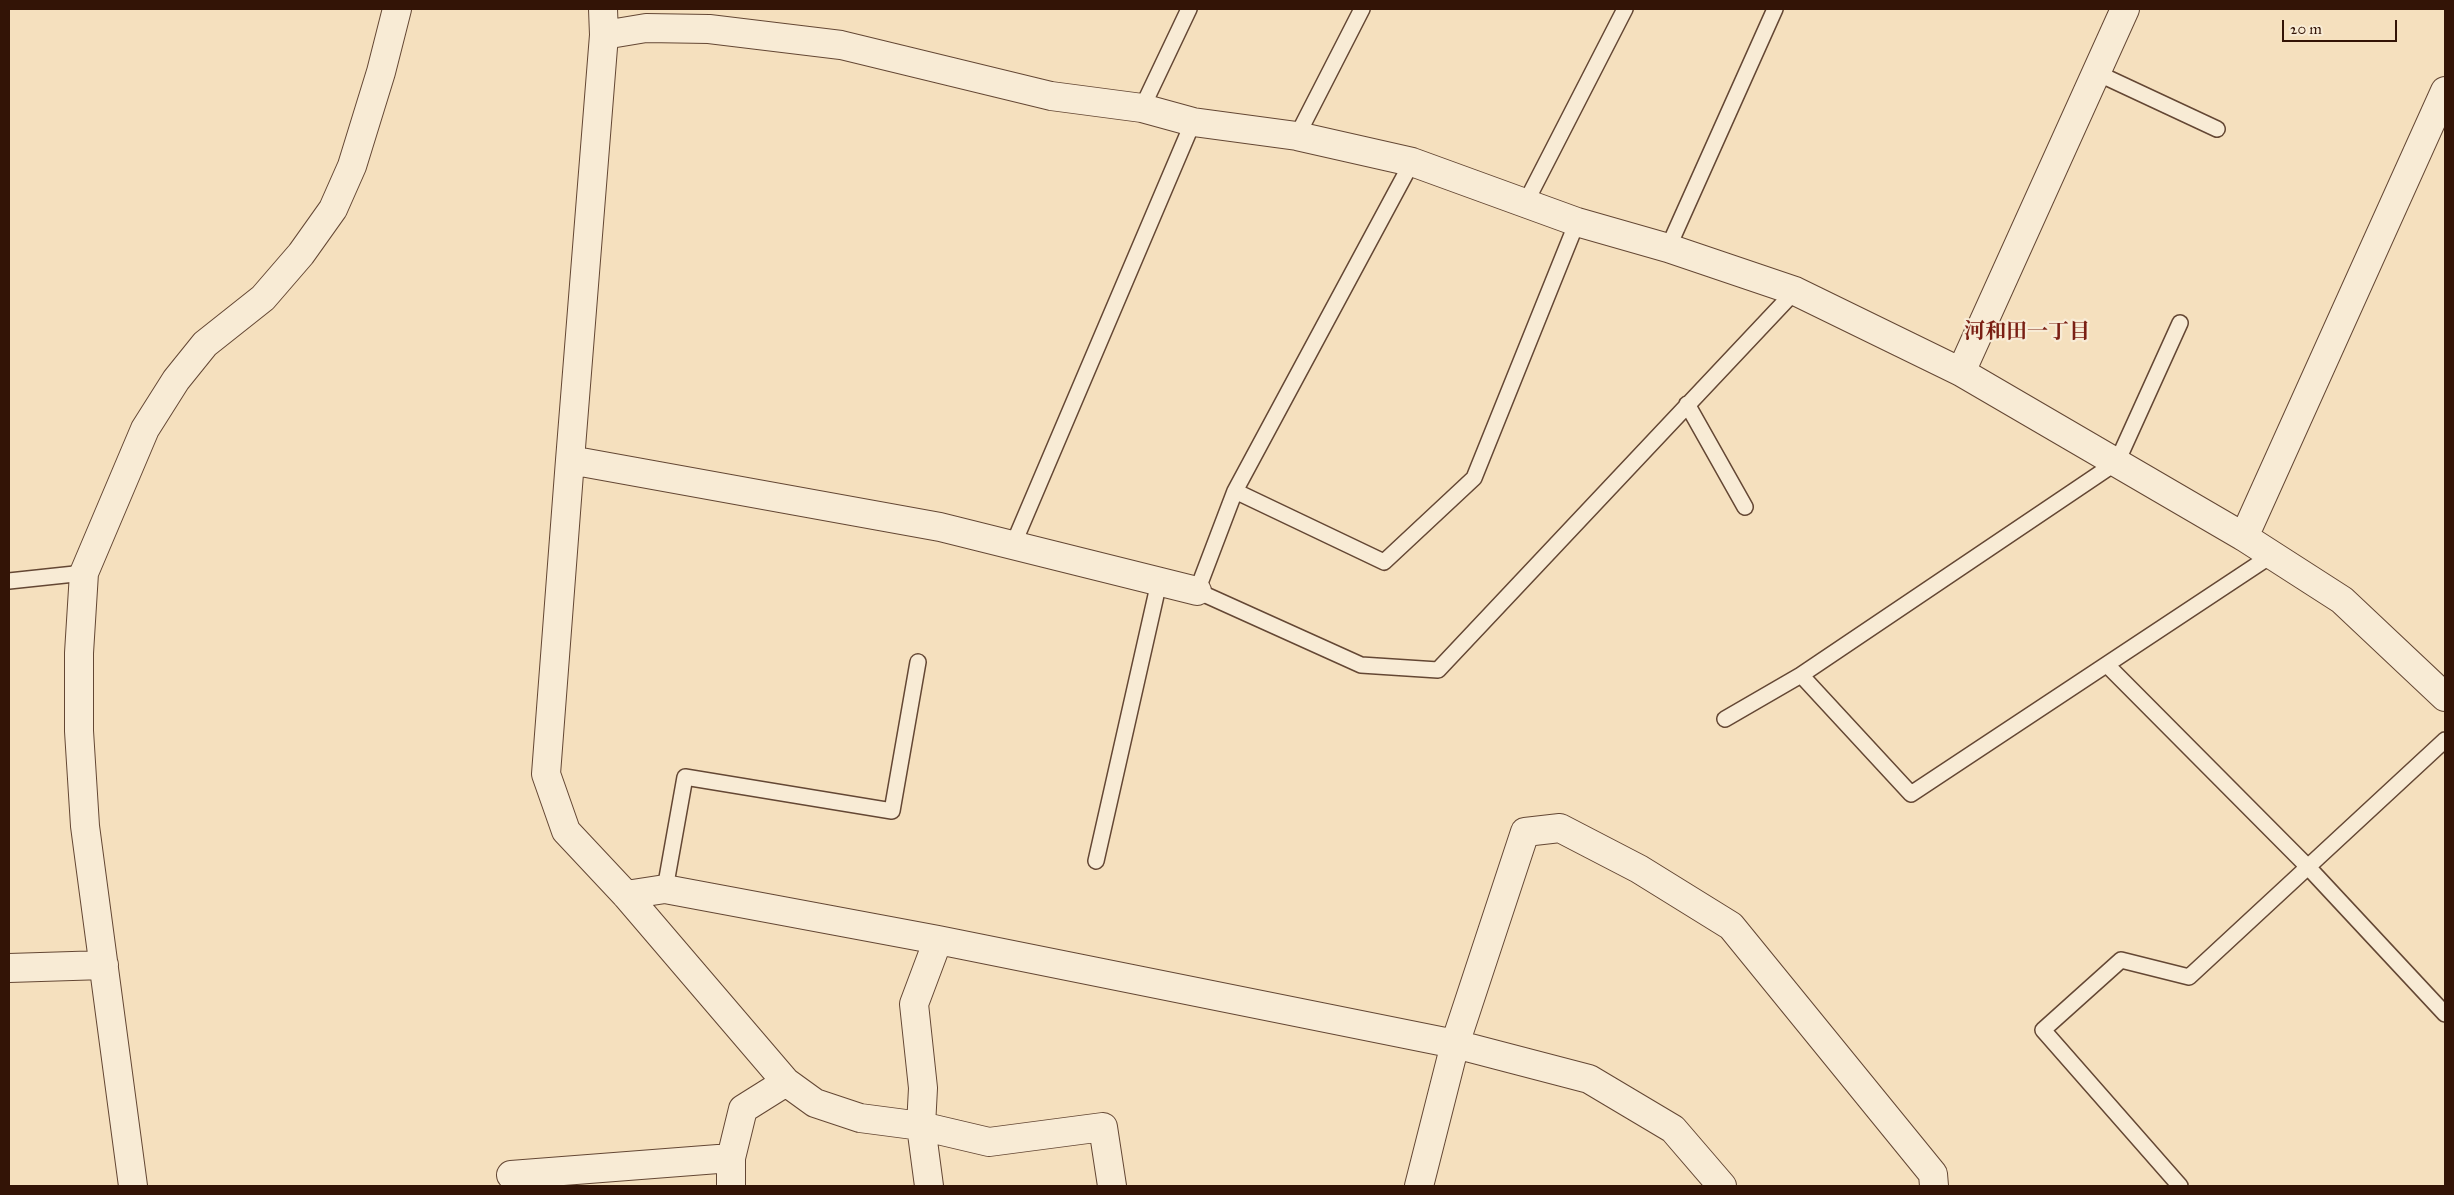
<!DOCTYPE html>
<html>
<head>
<meta charset="utf-8">
<style>
  body { margin:0 }
  #map { position:relative; width:2454px; height:1195px; overflow:hidden; background:#f5e0be; font-family:"IM FELL Great Primer",serif }
  canvas { display:block }
  .frame { position:absolute; inset:0; border:10px solid #331406; pointer-events:none }
  .scale { position:absolute; left:2282px; top:20px; width:115px; height:22px; box-sizing:border-box; border:2px solid #331406; border-top:0; padding-left:6px; font-size:15px; line-height:18px; white-space:nowrap; color:#331406; -webkit-text-stroke:4px #f8ebd5; paint-order:stroke }
</style>
</head>
<body>
<div id="map">
<canvas width="2454" height="1195"></canvas>
<div class="frame"></div>
<div class="scale">20 m</div>
</div>
<script>
const c = document.querySelector('canvas').getContext('2d');
c.lineJoin = 'round';
const shape = rows => new Path2D(rows.map(r => 'M' + r).join(''));
function strokePath(path, color, width, dash) { c.strokeStyle = color; c.lineWidth = width; c.lineCap = dash ? 'butt' : 'round'; c.setLineDash(dash || []); c.stroke(path); }
function label(font, color, halo, rows, align = 'center') {
  c.font = font + ' "IM FELL Great Primer","Noto Serif JP",serif'; c.lineWidth = 4.5; c.setLineDash([]); c.textBaseline = 'middle'; c.strokeStyle = halo; c.fillStyle = color; for (const [text, x, y, turn = 0] of rows) {
    c.save(); c.translate(x, y); c.rotate((+turn || 0) * Math.PI / 180); c.textAlign = isNaN(turn) ? turn : align; if (halo) c.strokeText(text, 0, 0); c.fillText(text, 0, 0); c.restore();
  }
}
const lane = shape([
  [2097,73,2217,129],
  [1142,108,1189,9],
  [1297,136,1362,9],
  [1412,162,1235,491,1384,562,1474,478,1577,222],
  [1526,202,1625,9],
  [1668,248,1775,9],
  [1687,404,1745,507],
  [1235,491,1197,591,1361,665,1438,670,1795,291],
  [1013,545,1193,122],
  [9,581,84,573],
  [2108,666,2308,867,2445,1014],
  [1801,675,2117,462,2180,323],
  [1725,719,1801,675,1911,794,2272,555],
  [1096,861,1159,582],
  [665,889,685,777,892,811,918,662],
  [2180,1186,2043,1030,2121,960,2189,977,2445,740]
]);
const street = shape([
  [603,9,604,35,646,28,709,29,841,45,1051,96,1142,108,1193,122,1297,136,1412,162,1577,222,1668,248,1795,291,1961,372,2244,537,2342,600,2445,697],
  [604,35,570,460,940,527,1197,591],
  [1961,372,2125,9],
  [570,460,546,774,566,831,626,895,786,1082,815,1103,860,1118,921,1126,989,1142,1103,1127,1112,1186],
  [2244,537,2445,91],
  [626,895,665,889,938,940,1455,1044,1589,1079,1673,1129,1722,1186],
  [9,968,104,965],
  [511,1175,731,1158],
  [133,1186,85,826,79,731,79,653,84,573,145,429,176,380,205,344,263,298,301,254,333,209,352,166,381,72,397,9],
  [731,1186,731,1158,743,1109,786,1082],
  [929,1186,921,1126,923,1088,914,1004,938,940],
  [1419,1186,1455,1044,1525,832,1560,828,1639,869,1731,926,1933,1174,1934,1186]
]);
strokePath(lane, '#644734', 18);
strokePath(street, '#644734', 30);
strokePath(lane, '#f8ebd5', 15);
strokePath(street, '#f8ebd5', 28);
label('bold 21px', '#7a1f14', '#f8ebd5', [
  ["河和田一丁目",2027,333]
]);
</script>
</body>
</html>
